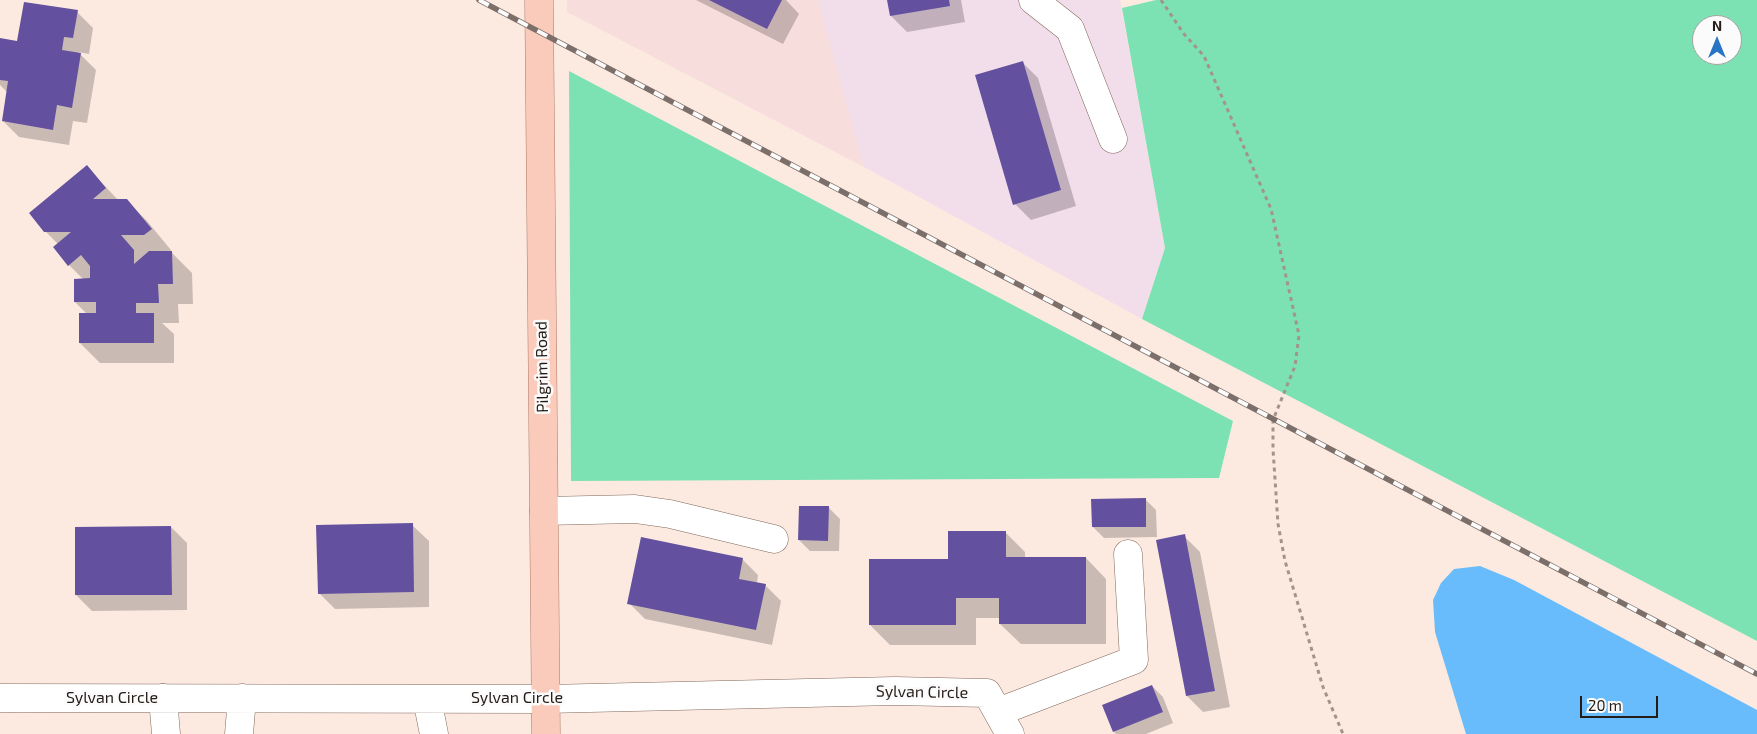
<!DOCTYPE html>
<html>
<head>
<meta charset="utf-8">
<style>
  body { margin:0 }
  #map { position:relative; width:1757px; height:734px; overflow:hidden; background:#fceae1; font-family:"Exo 2",sans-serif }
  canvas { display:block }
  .north { position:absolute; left:1692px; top:15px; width:50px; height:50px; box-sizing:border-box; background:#fbfbfb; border:1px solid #a6a2a0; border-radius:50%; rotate:0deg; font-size:14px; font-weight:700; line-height:20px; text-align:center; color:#261c17 }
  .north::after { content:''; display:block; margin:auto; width:18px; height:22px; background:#2975c5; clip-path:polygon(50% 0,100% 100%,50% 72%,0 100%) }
  .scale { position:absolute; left:1580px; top:696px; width:78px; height:22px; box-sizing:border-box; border:2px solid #261c17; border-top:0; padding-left:6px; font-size:15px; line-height:18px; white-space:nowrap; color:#261c17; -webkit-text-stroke:4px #fbfbfb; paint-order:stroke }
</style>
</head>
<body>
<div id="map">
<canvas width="1757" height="734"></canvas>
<div class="north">N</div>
<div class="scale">20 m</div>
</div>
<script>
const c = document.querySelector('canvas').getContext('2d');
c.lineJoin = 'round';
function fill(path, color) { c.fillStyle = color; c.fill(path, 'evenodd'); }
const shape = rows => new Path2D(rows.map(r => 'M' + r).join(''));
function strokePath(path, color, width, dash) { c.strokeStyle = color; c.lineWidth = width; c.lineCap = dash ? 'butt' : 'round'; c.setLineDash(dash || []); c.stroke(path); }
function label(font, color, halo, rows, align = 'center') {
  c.font = font + ' "Exo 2",sans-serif'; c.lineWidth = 5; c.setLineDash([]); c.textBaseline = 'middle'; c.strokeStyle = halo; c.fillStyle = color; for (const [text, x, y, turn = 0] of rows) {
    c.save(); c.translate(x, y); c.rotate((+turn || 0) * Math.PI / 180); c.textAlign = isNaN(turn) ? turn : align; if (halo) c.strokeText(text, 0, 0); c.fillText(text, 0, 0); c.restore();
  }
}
fill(shape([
  [567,0,818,0,864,167,567,12]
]), '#f8dddd');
fill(shape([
  [818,0,1120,0,1165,248,1142,319,864,167]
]), '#f2ddeb');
fill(shape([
  [1156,0,1757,0,1757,641,1142,319,1165,248,1122,8],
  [1702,25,1732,25,1732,55,1702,55],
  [569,71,1233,421,1219,478,571,481]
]), '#7ce2b3');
fill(shape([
  [1480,566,1514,580,1757,710,1757,734,1466,734,1435,632,1433,600,1441,583,1454,569]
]), '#68bcfb');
fill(shape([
  [696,0,786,0,799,14,783,44],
  [888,0,961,0,965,22,907,32,891,16],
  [77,12,93,28,89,54,78,52,96,70,87,123,73,121,69,145,19,137,3,121,8,93,0,85,0,39,18,42],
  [1022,62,1038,78,1076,206,1031,220,1015,204],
  [87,167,118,200,126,200,147,221,171,250,168,253,172,253,192,273,193,304,178,304,179,323,162,323,174,334,174,363,100,363,80,343,87,314,75,302,84,280,69,265,58,244,45,231],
  [1146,500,1156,510,1157,537,1104,538,1093,527],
  [829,508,840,519,839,551,810,551,799,540],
  [412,525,429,541,429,607,335,609,319,593],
  [171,527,187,543,187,610,92,611,76,595],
  [1005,532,1025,552,1025,558,1086,558,1106,579,1106,644,1021,644,1000,624,1000,618,976,618,976,645,890,645,870,625,950,560],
  [1184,536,1200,552,1230,707,1203,712,1187,696],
  [742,559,758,575,757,583,765,585,781,601,772,645,645,619,629,603],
  [1152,686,1163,697,1173,723,1146,734,1116,734,1114,732]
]), '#0003');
fill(shape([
  [709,0,782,0,767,29],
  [887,0,949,0,950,6,890,16],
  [24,2,78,10,73,38,64,37,62,50,81,53,72,108,57,105,53,130,2,121,8,81,0,80,0,38,17,41],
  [1023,61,1061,190,1013,205,975,75],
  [87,165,106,188,93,199,127,199,152,229,144,235,121,235,134,250,134,264,149,251,172,251,173,284,158,284,159,303,136,303,136,313,154,313,154,343,79,343,79,313,96,313,96,302,74,302,74,279,90,278,90,266,81,255,68,266,53,247,71,232,44,232,29,213],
  [1146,498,1146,527,1092,527,1091,499],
  [799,506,829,506,828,541,798,540],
  [413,523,414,592,318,594,316,525],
  [171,526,172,595,75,595,75,527],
  [948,531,1006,531,1006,557,1086,557,1086,624,999,624,999,598,956,598,956,625,869,625,869,559,948,559],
  [1185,534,1215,691,1186,696,1156,540],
  [641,537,743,558,739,579,766,584,756,630,627,604],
  [1152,685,1163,712,1113,732,1102,705]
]), '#63519f');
const minor = shape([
  [1033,0,1070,29,1113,139],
  [544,511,635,509,670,514,774,539],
  [0,698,546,699,895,691,987,693,1010,734],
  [163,698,166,734],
  [427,699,434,734],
  [998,712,1134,660,1128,554],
  [239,734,242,698]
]);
const major = shape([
  [539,0,546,734]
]);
strokePath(minor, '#81685b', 29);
strokePath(major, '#ad7764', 29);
strokePath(shape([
  [1161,0,1184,34,1204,56,1271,209,1299,335,1295,366,1273,420,1273,449,1278,524,1285,561,1323,687,1343,734]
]), '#a2948c', 3, [4, 4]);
strokePath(minor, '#fff', 28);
strokePath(major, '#facbbb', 28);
const rail = shape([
  [479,0,1757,674]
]);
strokePath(rail, '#7c6f69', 5.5);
strokePath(rail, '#fbfbfb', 4, [11]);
label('16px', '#261c17', '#fbfbfb', [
  ["Pilgrim Road",542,367,-91],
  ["Sylvan Circle",922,692,1],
  ["Sylvan Circle",112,698],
  ["Sylvan Circle",517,698]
]);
</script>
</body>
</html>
